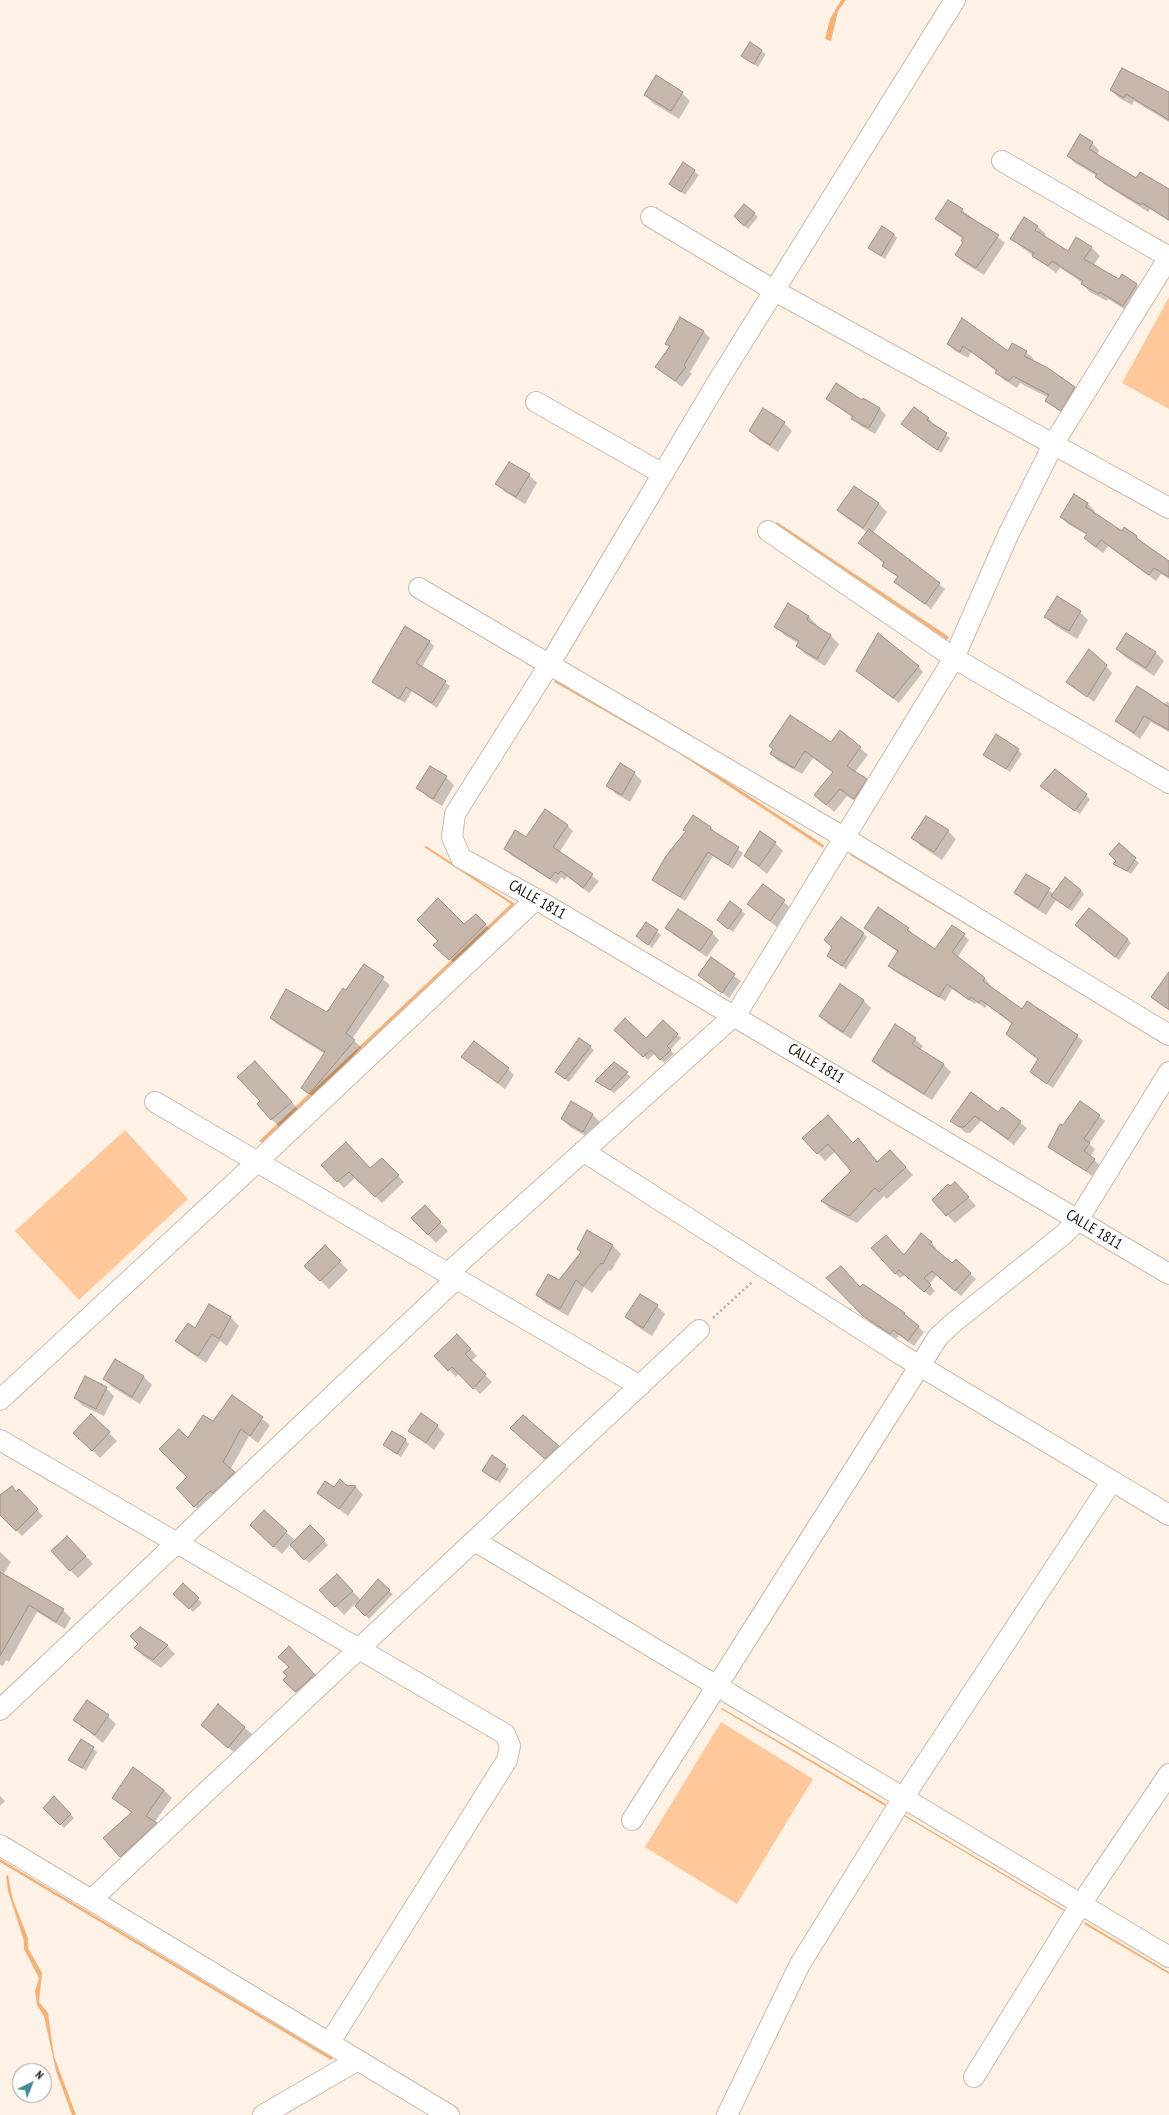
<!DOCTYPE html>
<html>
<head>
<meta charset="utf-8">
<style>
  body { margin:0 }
  #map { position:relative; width:1169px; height:2115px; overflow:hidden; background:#fef1e6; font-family:"PT Sans Narrow",sans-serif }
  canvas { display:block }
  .north { position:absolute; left:12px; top:2063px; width:40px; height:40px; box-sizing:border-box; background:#fff; border:1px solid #a19f9d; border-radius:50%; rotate:43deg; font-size:11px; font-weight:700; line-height:16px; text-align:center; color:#140f0a }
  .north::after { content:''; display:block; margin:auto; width:14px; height:18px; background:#448996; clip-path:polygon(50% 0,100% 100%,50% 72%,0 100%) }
</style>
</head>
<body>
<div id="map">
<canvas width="1169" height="2115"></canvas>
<div class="north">N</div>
</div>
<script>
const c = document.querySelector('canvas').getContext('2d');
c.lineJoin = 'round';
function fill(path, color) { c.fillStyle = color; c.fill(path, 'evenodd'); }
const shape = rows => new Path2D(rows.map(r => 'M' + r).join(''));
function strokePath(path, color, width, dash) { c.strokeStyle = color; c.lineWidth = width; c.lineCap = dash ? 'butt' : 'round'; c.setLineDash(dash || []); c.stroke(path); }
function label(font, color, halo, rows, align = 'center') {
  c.font = font + ' "PT Sans Narrow",sans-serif'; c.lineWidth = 3.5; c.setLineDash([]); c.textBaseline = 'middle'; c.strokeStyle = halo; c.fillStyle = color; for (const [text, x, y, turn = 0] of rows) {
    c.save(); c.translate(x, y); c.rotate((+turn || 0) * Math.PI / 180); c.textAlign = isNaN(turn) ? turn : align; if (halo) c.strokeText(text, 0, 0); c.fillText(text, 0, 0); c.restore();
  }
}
fill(shape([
  [1169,297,1169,409,1122,383],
  [125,1130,188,1199,79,1300,15,1231],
  [721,1722,813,1779,737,1904,645,1847]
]), '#fec89b');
fill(shape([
  [841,0,846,0,838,11,831,41,825,39,830,19],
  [777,522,949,637,947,640,775,524],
  [555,680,679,750,824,845,823,848,677,752,554,682],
  [426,846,515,904,262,1143,259,1141,511,904,424,847],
  [851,853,1082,994,850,855],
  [722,1708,886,1804,885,1806,721,1709],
  [903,1814,1065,1910,1064,1911,902,1815],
  [0,1859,333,2058,331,2060,0,1862],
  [8,1875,13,1900,28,1938,28,1948,42,1973,39,2002,48,2013,54,2056,76,2115,72,2115,56,2071,44,2016,37,2005,35,1991,39,1978,24,1949,24,1941,8,1891,6,1876],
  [1085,1922,1169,1972,1169,1974,1084,1924]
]), '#f3b175');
fill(shape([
  [750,43,766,54,758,67,742,56],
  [1151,83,1169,95,1169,122,1134,101,1132,105,1119,98,1111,90,1150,85],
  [682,93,690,101,679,119,653,103,645,95],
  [1092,143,1099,150,1097,155,1136,180,1169,191,1169,221,1150,209,1148,212,1104,184,1097,176,1075,163,1068,156],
  [684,164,699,175,685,195,671,184],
  [745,205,758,217,748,229,739,220],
  [962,210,1005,243,984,275,963,262,956,255,964,243,963,239,944,226,937,219],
  [1024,218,1038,227,1032,234,1034,235,1038,227,1046,234,1044,237,1068,252,1077,238,1092,248,1100,256,1093,266,1119,280,1136,284,1144,292,1131,313,1108,299,1107,301,1090,292,1082,284,1083,283,1060,268,1056,273,1020,246,1012,238],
  [894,234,897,238,885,259,869,248],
  [704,332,710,338,690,372,692,374,682,387,656,367,670,347,667,344],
  [948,344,1008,352,1026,352,1034,359,1033,361,1075,387,1059,411,1047,401,1049,398,1020,383,1017,388,1004,380,997,372,971,352,968,358,955,351],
  [1076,388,1082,395,1068,417,1061,412],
  [827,399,862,402,863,400,880,409,886,415,875,434,859,425,853,418],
  [928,418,932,422,931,424,950,438,941,453,903,424],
  [784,423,792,431,778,452,758,439,750,431],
  [529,475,537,483,525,504,505,492,497,484],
  [854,488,879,504,887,512,873,533,945,589,931,609,896,582,899,578,889,571,883,566,884,563,859,543,867,532,846,518,838,510],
  [1074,496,1088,504,1095,511,1093,513,1122,532,1136,537,1169,562,1169,579,1161,574,1156,581,1108,546,1103,553,1092,545,1085,538,1087,535,1068,524,1061,517],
  [789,605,809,617,817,625,816,627,831,636,839,644,825,666,805,654,797,646,798,643,784,635,776,627],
  [1080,612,1088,620,1077,639,1054,625,1046,617],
  [1127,634,1156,653,1164,661,1154,676,1125,657,1117,649],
  [429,641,434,646,422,667,450,686,437,708,412,691,405,703,373,682],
  [918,666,923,672,899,703,857,671],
  [1106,666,1112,673,1094,702,1067,681],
  [1167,701,1169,703,1169,732,1151,722,1140,739,1116,721,1165,705],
  [840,731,868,755,855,772,873,787,862,806,847,796,834,812,816,795,834,773,813,758,802,774,778,761,771,754,831,744],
  [1018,750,1022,754,1010,772,985,755],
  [1055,770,1074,784,1090,799,1080,814,1045,789],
  [634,773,642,781,630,802,616,794,608,786],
  [446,777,454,785,442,806,426,796,418,788],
  [567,825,573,831,559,853,599,881,589,893,567,876,565,880,561,877,557,884,511,855,505,849,527,839],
  [711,827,715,833,743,853,733,869,713,856,685,901,654,880,687,832,685,830],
  [948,831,956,839,942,860,921,846,913,838],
  [775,843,783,851,767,874,745,856],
  [1119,844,1139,863,1131,874,1115,864,1117,861],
  [1027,875,1054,894,1081,890,1084,894,1072,911,1056,900,1046,915,1024,901,1016,893],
  [763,885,792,909,778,928,749,904],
  [741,910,745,914,733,932,722,924],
  [476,915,491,930,456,965,435,945],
  [646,924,661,935,652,948,638,936],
  [667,928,712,933,719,940,707,957,674,935],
  [865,928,908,929,913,934,912,935,935,951,964,935,969,940,957,958,985,979,990,984,988,986,1022,1011,1077,1036,1083,1041,1053,1088,1031,1072,1039,1060,1007,1034,1013,1024,987,1005,985,1008,976,1002,975,1004,952,989,945,1001,894,971,889,966,898,952],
  [1080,929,1127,939,1131,943,1119,960],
  [864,934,867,937,846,969,828,956,833,947],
  [711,959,741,981,729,998,700,975],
  [364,965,390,985,352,1039,361,1047,316,1099,302,1088,325,1054,277,1024,271,1018,327,1014],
  [863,1000,871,1008,851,1039,828,1024,820,1016],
  [663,1021,681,1038,670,1050,674,1054,664,1063,655,1053,648,1060,615,1030,646,1039],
  [580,1039,594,1050,569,1082,561,1076],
  [915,1039,923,1046,920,1050,943,1064,951,1072,932,1100,880,1068,873,1061],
  [462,1057,508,1069,514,1075,505,1089],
  [614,1064,631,1077,614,1093,597,1081],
  [263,1070,299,1110,280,1128,258,1105,261,1102],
  [971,1094,998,1113,1002,1108,1027,1128,1014,1145,981,1121,970,1133,966,1133,952,1121],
  [592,1114,600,1122,591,1139,570,1127,562,1119],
  [1099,1116,1105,1121,1089,1144,1095,1149,1090,1157,1100,1165,1092,1176,1049,1146,1063,1126],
  [804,1138,853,1144,858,1140,878,1162,898,1159,913,1175,887,1199,884,1196,857,1223,830,1209,822,1201,853,1172,836,1151,825,1161],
  [382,1159,404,1182,382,1203,356,1177,344,1188,322,1165,370,1170],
  [950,1187,963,1191,976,1206,955,1223,947,1215],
  [425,1207,448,1231,436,1243,412,1218],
  [588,1232,613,1246,621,1254,611,1271,609,1270,592,1293,584,1287,568,1316,545,1303,537,1295,559,1282,582,1253,578,1249],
  [931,1242,936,1248,934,1250,953,1264,956,1261,976,1279,961,1296,937,1275,929,1284,935,1291,930,1296,905,1275,900,1278,895,1273,904,1256],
  [325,1247,348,1270,329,1289,306,1266],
  [827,1278,860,1288,904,1314,924,1332,914,1346,899,1335,896,1339,870,1322],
  [209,1305,231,1318,239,1326,227,1346,220,1341,206,1363,185,1349,177,1341,195,1329],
  [657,1306,665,1314,652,1336,635,1325,627,1317],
  [457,1336,477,1356,471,1361,492,1382,480,1394,459,1373,456,1377,436,1356],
  [116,1360,144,1377,152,1385,140,1404,112,1387,104,1379],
  [106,1388,114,1396,104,1416,83,1406,75,1398],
  [232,1396,270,1425,258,1443,249,1436,230,1470,242,1481,202,1514,177,1488,189,1477,189,1440,213,1423],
  [91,1415,117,1441,100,1458,75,1433],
  [437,1426,445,1434,434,1450,410,1431],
  [515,1432,558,1446,562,1450,549,1462],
  [405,1440,409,1444,401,1457,384,1445],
  [492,1457,509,1469,500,1483,487,1474],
  [345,1486,356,1487,363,1495,348,1516,318,1493],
  [11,1487,17,1492,19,1491,43,1516,22,1536,0,1514,0,1497],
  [264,1512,296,1541,310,1526,328,1545,309,1563,290,1544,282,1554,259,1533],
  [75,1545,93,1564,78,1578,70,1570],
  [0,1552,11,1562,3,1575,63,1610,71,1618,65,1629,37,1612,9,1662,6,1660,3,1666,0,1665],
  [337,1575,361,1600,389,1591,393,1594,369,1619,355,1604,344,1615,321,1590],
  [183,1585,202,1603,193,1612,174,1594],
  [167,1646,175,1654,161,1668,143,1656,135,1648],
  [292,1651,317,1679,299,1695,285,1680,289,1676],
  [218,1705,253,1735,237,1755,202,1725],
  [108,1716,116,1724,103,1743,74,1720],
  [81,1740,97,1752,86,1771,70,1760],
  [164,1790,172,1798,154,1823,164,1831,129,1864,104,1838,132,1813,113,1798],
  [0,1796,5,1801,0,1806],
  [54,1798,74,1818,64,1828,45,1808]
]), '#0003');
const building = shape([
  [750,42,762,50,754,64,741,56,750,42],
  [1122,68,1169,92,1169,120,1126,94,1124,98,1110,90,1122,68],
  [656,75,683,92,671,111,644,95,656,75],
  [1080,134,1093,142,1089,149,1136,178,1140,172,1169,189,1169,220,1142,203,1141,205,1111,187,1095,177,1097,174,1067,156,1080,134],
  [683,162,695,170,681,192,669,184,683,162],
  [948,200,963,209,961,212,999,235,976,268,955,255,963,242,961,241,963,237,935,219,948,200],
  [744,204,755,213,744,226,734,216,744,204],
  [1024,217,1038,226,1035,230,1068,251,1076,237,1092,247,1084,259,1119,279,1122,274,1137,284,1123,306,1100,292,1099,294,1081,284,1083,281,1052,261,1048,266,1032,256,1034,253,1010,239,1024,217],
  [882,226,894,234,881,256,868,248,882,226],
  [680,317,704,331,684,365,686,367,675,381,655,367,670,346,665,344,680,317],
  [962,318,1008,351,1012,343,1027,351,1024,356,1048,368,1075,387,1061,411,1045,401,1049,395,1013,376,1009,381,995,373,997,370,963,346,960,352,947,344,962,318],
  [836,383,862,400,863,398,880,408,869,428,851,419,853,416,826,399,836,383],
  [914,407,929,418,927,420,947,433,937,450,901,424,914,407],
  [763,408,785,422,770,445,749,431,763,408],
  [509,462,530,474,516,497,495,484,509,462],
  [854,486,879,503,863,528,837,510,854,486],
  [1074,494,1088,503,1086,507,1122,531,1124,527,1137,536,1136,538,1169,561,1169,577,1154,568,1149,575,1101,540,1096,547,1084,538,1087,534,1060,517,1074,494],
  [869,529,940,583,925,604,894,582,898,576,882,566,884,562,858,543,869,529],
  [1057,596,1081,611,1069,631,1044,617,1057,596],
  [788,603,809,616,807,620,831,635,817,659,796,646,799,641,774,627,788,603],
  [405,626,430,641,416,663,446,681,432,703,406,687,399,699,372,682,405,626],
  [878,633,919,666,893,698,856,671,878,633],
  [1126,633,1156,652,1146,668,1116,649,1126,633],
  [1089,649,1107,665,1087,697,1066,682,1089,649],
  [1137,686,1169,707,1169,730,1144,716,1134,733,1115,721,1137,686],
  [790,715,831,742,840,730,861,747,847,766,867,779,854,799,840,789,826,805,814,795,833,772,805,751,794,768,770,754,773,749,769,746,790,715],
  [996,734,1019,749,1006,769,983,755,996,734],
  [620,763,635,772,622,795,606,786,620,763],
  [430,766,447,776,433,799,416,788,430,766],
  [1055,769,1087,794,1075,811,1040,786,1055,769],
  [545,809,568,825,553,847,593,874,583,888,561,871,558,874,555,872,550,879,504,849,515,830,526,837,545,809],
  [693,815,711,827,710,829,739,847,728,865,708,852,680,897,652,880,666,856,686,831,683,830,693,815],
  [926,816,949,830,934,852,911,838,926,816],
  [760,831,776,842,759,866,744,856,760,831],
  [1119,843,1136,858,1127,871,1113,864,1116,861,1109,854,1119,843],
  [1026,874,1050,888,1038,908,1014,893,1026,874],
  [1065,877,1081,890,1068,908,1051,896,1065,877],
  [763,884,785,900,770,921,747,904,763,884],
  [438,898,464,924,476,914,486,924,449,960,433,945,438,941,417,920,438,898],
  [730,901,742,910,728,929,717,920,730,901],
  [878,907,909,928,907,930,935,949,952,925,965,934,952,952,985,978,983,981,1022,1009,1027,1001,1078,1035,1047,1084,1030,1072,1038,1059,1006,1034,1012,1023,981,1000,979,1003,971,997,969,1000,947,984,939,997,888,966,898,951,864,928,878,907],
  [1089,908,1128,939,1115,957,1075,925,1089,908],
  [678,909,713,932,700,951,665,928,678,909],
  [841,917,864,933,842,966,827,956,832,947,824,940,841,917],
  [646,922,658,930,648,945,636,936,646,922],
  [711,957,735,974,722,993,698,975,711,957],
  [364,964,384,977,346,1033,355,1040,309,1094,301,1088,325,1052,270,1018,286,989,327,1012,343,988,346,990,364,964],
  [1169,972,1169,1010,1151,997,1169,972],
  [840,984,864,1000,843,1032,819,1016,840,984],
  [625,1018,646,1038,663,1020,678,1034,667,1046,671,1050,660,1060,651,1050,643,1057,614,1030,625,1018],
  [895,1024,916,1038,912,1044,944,1064,924,1094,872,1061,895,1024],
  [579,1038,591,1046,565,1079,555,1072,579,1038],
  [474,1041,509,1068,498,1083,461,1057,474,1041],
  [255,1061,292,1102,271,1120,257,1104,260,1101,237,1077,255,1061],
  [614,1062,628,1072,610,1090,595,1081,614,1062],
  [971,1092,998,1112,1002,1107,1021,1121,1008,1139,975,1116,964,1127,959,1127,950,1121,971,1092],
  [571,1101,593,1114,583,1132,561,1119,571,1101],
  [1080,1101,1100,1115,1084,1139,1090,1143,1084,1151,1095,1159,1086,1171,1048,1147,1060,1124,1063,1125,1080,1101],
  [828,1115,853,1143,858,1138,877,1162,890,1150,906,1167,879,1192,875,1188,849,1216,821,1201,851,1171,828,1144,817,1154,802,1138,828,1115],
  [346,1142,370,1168,382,1158,399,1175,375,1197,349,1172,337,1182,321,1165,346,1142],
  [955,1182,969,1197,946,1216,932,1200,948,1184,950,1186,955,1182],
  [425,1205,441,1222,428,1235,411,1218,425,1205],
  [587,1230,613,1245,603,1264,601,1263,583,1286,576,1280,560,1309,536,1295,548,1274,559,1280,581,1252,577,1249,587,1230],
  [921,1233,932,1242,929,1244,952,1263,956,1259,971,1273,955,1291,932,1271,924,1278,931,1285,924,1292,899,1270,895,1274,871,1248,886,1235,904,1255,921,1233],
  [325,1245,341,1261,320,1281,304,1266,325,1245],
  [841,1266,860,1287,863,1284,905,1313,904,1314,919,1326,908,1341,893,1330,890,1334,863,1316,826,1278,841,1266],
  [640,1294,658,1305,643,1328,625,1317,640,1294],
  [209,1304,231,1317,219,1339,212,1334,198,1356,175,1341,188,1323,195,1328,209,1304],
  [457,1334,471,1349,465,1354,486,1374,473,1389,452,1367,448,1371,434,1356,457,1334],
  [115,1359,144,1376,132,1397,103,1379,115,1359],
  [85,1376,107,1387,96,1409,74,1398,85,1376],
  [232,1395,263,1417,250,1436,241,1429,223,1462,235,1472,213,1493,210,1491,194,1507,176,1488,187,1477,159,1449,179,1429,188,1438,203,1415,213,1421,232,1395],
  [421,1413,438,1425,426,1443,408,1431,421,1413],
  [91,1414,110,1432,92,1451,73,1433,91,1414],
  [523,1415,559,1446,545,1459,510,1428,523,1415],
  [392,1431,406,1439,397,1454,383,1445,392,1431],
  [492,1455,506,1465,496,1480,482,1471,492,1455],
  [340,1479,346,1485,356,1486,339,1509,317,1493,325,1481,334,1487,340,1479],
  [12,1486,16,1492,19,1489,38,1509,16,1531,0,1515,0,1495,12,1486],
  [264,1510,287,1531,273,1547,250,1525,264,1510],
  [310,1525,325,1540,304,1560,290,1545,310,1525],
  [67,1536,86,1556,70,1571,51,1551,67,1536],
  [0,1572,64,1609,56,1622,29,1605,0,1656,0,1572],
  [337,1574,353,1591,335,1607,319,1590,337,1574],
  [378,1579,390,1590,365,1616,355,1606,378,1579],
  [183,1583,199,1598,189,1609,173,1594,183,1583],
  [140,1627,168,1645,153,1660,134,1648,138,1644,130,1636,140,1627],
  [289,1646,315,1675,295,1692,283,1680,287,1676,283,1672,289,1667,278,1657,289,1646],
  [87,1700,109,1715,95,1735,73,1720,87,1700],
  [218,1704,245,1727,228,1748,201,1725,218,1704],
  [81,1739,94,1747,82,1768,68,1760,81,1739],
  [133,1767,164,1790,146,1816,157,1823,120,1857,103,1838,132,1812,112,1798,133,1767],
  [54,1796,71,1814,60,1825,43,1808,54,1796]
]);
fill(building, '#c7b7aa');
strokePath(building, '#9e8f83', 1);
const minor = shape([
  [955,0,718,381,549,665,455,814,452,837,461,858,536,899,1169,1274],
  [1002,161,1169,257],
  [651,217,775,291,1169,508],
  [536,402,663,474],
  [768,531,954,658,1169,783],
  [419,588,845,838,1169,1035],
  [155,1102,640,1386],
  [583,1151,900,1354,1169,1515],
  [447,1274,737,1013,954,658,1008,535,1054,443,1169,257],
  [0,1400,257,1162,536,899],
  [0,1440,505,1734,510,1746,507,1760,330,2042],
  [475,1541,1169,1957],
  [0,1710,456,1279],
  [632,1820,938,1337,953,1323,1063,1235,1078,1220,1169,1072],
  [0,1845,449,2115],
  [91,1900,699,1330],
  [974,2077,1081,1904,1169,1774],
  [263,2115,358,2060],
  [727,2115,800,1964,903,1798,1112,1481]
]);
strokePath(minor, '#cbbbae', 22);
strokePath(shape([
  [713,1318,752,1282]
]), '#b3a89f', 2.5, [2, 3]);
strokePath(minor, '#fff', 20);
label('15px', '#140f0a', '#fff', [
  ["CALLE 1811",537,900,30],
  ["CALLE 1811",816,1064,31],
  ["CALLE 1811",1094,1230,31]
]);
</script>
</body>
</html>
